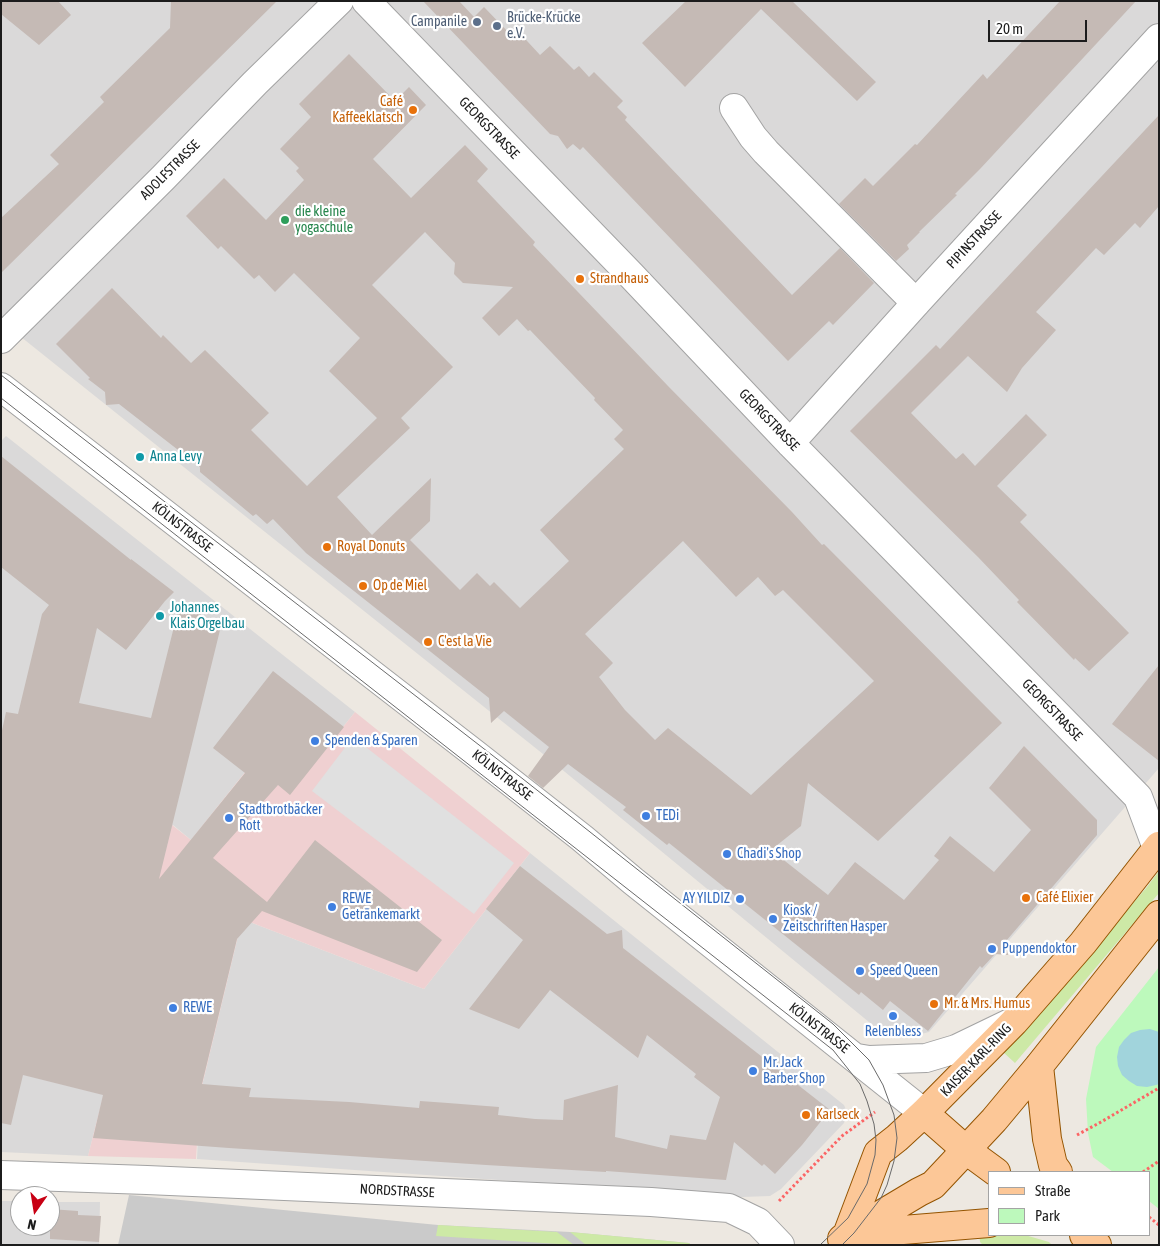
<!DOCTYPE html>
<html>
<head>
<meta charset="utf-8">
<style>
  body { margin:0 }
  #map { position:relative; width:1160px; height:1246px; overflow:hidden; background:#ede8e1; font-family:"Asap Condensed",sans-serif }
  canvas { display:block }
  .frame { position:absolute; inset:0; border:2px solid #1c1c1c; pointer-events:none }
  .legend { position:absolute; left:988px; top:1171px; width:162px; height:65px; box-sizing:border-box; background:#fff; border:1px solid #a4a4a4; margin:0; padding:6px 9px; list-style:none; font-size:15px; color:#1c1c1c }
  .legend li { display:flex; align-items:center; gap:10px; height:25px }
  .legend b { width:25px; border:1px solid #a4a4a4 }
  .north { position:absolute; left:10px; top:1186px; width:50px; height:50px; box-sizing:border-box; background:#fff; border:1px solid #a4a4a4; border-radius:50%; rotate:193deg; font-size:14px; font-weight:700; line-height:20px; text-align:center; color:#1c1c1c }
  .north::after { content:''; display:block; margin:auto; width:18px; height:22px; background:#c80014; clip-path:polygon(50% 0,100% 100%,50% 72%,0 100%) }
  .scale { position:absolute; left:988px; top:20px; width:99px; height:22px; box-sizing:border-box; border:2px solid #1c1c1c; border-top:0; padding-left:6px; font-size:15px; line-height:18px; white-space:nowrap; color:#1c1c1c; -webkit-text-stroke:4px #fff; paint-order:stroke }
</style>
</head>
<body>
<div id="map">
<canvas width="1160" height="1246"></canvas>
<div class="frame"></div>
<ul class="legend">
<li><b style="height:6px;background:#fcc797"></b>Straße</li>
<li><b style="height:14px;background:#bdf9bc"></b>Park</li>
</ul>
<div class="north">N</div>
<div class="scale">20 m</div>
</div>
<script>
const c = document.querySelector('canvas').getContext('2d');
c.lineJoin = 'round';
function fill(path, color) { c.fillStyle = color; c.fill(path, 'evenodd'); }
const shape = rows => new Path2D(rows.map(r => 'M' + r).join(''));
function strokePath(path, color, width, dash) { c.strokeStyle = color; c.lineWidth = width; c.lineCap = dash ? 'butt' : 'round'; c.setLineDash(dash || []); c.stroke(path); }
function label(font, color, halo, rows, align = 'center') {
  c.font = font + ' "Asap Condensed",sans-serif'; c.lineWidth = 4.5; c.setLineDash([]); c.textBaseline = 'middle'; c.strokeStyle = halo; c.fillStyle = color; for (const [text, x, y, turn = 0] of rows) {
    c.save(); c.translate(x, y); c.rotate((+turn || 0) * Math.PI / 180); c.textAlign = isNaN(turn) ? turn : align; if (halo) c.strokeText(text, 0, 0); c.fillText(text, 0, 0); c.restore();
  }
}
fill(shape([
  [1,1,1159,1,1159,768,929,1032,905,1038,875,1027,548,758,1,321],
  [6,436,355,712,343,727,273,737,191,840,173,825,88,1156,1,1152,1,441],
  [530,853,844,1105,847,1112,844,1123,781,1189,770,1196,742,1197,197,1159,200,1094,242,919,424,989],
  [1,1201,20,1201,20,1226,50,1226,50,1202,100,1202,99,1245,1,1245]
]), '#dad9d9');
fill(shape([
  [355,712,530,853,424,989,242,919,200,1094,196,1159,88,1156,172,825,191,840,274,736,343,727]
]), '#efd0d1');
fill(shape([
  [129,1195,438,1225,570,1232,689,1243,691,1245,118,1245]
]), '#cacaca');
fill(shape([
  [1159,871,1159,893,1015,1063,1003,1052,1147,887],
  [438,1225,557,1232,574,1245,436,1236],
  [570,1232,689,1243,691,1245,586,1245],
  [979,1233,989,1235,1025,1235,1049,1242,1052,1245,983,1245,980,1242]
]), '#cde9a6');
fill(shape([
  [1159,967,1159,1209,1149,1201,1149,1172,1113,1172,1093,1157,1088,1133,1086,1099,1096,1047]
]), '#bdf9bc');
fill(shape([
  [353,737,514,863,474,914,312,791]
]), '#e0e0e0');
fill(shape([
  [1150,1029,1159,1032,1159,1084,1156,1085,1147,1087,1137,1086,1129,1081,1122,1075,1118,1066,1117,1057,1119,1047,1124,1040,1131,1033,1140,1030]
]), '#a1d4dc');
fill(shape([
  [1,1,58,1,71,15,39,45,1,14],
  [171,1,277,1,1,273,1,218,59,164,50,155,104,102,100,97,170,28],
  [423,1,459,1,474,17,484,7,510,34,516,29,540,55,550,46,574,70,579,66,589,77,594,72,623,101,617,107,627,117,625,120,792,295,840,248,874,283,833,325,829,321,788,361,583,147,580,150,573,144,567,149,558,136,550,134],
  [686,1,792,1,876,82,857,101,761,9,685,87,642,43],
  [1060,1,1136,1,980,169,955,194,957,195,919,232,920,232,907,245,909,249,896,261,839,204,865,178,873,186,915,144,917,145,983,74,987,79],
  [349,54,395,101,409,87,426,105,373,159,411,198,465,145,488,169,477,181,535,242,533,245,668,386,792,512,822,545,824,544,1002,723,878,841,808,783,801,826,771,850,828,895,855,862,904,900,939,860,934,856,950,836,994,872,1031,830,989,788,1024,746,1097,820,1097,835,1006,941,1008,955,995,954,982,968,980,966,928,1031,890,1001,883,1010,861,992,859,995,669,843,667,845,623,810,626,807,568,764,543,788,528,776,549,747,504,711,491,723,489,698,306,553,273,519,267,524,256,514,253,516,200,472,200,467,119,404,106,405,105,392,88,379,90,378,56,344,112,288,161,338,163,335,191,363,205,350,269,413,251,430,307,486,377,418,329,371,360,338,294,273,275,292,259,275,254,279,221,246,218,249,186,216,224,178,266,220,304,180,296,171,299,168,280,149,311,117,299,104],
  [425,232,455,263,454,274,463,283,513,287,482,318,499,336,517,319,528,331,530,330,595,398,594,400,623,430,614,439,624,449,540,530,569,561,520,608,494,582,490,586,477,573,460,590,410,540,430,521,431,478,372,535,337,497,410,428,401,418,453,367,372,285],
  [683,541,736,597,758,577,775,596,783,590,874,681,751,795,668,728,655,740,625,710,599,677,613,663,585,634],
  [1159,115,1159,206,1140,228,1135,223,1104,255,1096,248,1036,312,1056,330,1022,368,1007,392,968,356,911,413,956,459,963,453,975,466,1026,414,1047,435,997,486,1027,515,1020,522,1129,633,1089,671,1075,658,1074,660,1017,602,1019,600,978,557,850,431,936,345,940,349],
  [1,456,131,560,131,559,174,592,165,601,126,650,97,628,79,703,151,718,181,599,220,630,159,879,245,773,213,748,273,671,344,727,290,795,278,785,213,858,267,902,315,840,442,940,417,972,262,911,237,939,202,1084,251,1088,249,1097,349,1102,419,1108,420,1101,448,1103,499,1107,498,1115,535,1119,563,1120,564,1100,618,1085,615,1137,667,1149,670,1135,706,1140,720,1097,694,1077,696,1074,647,1035,638,1058,550,990,519,1029,469,1009,523,940,486,909,520,866,607,934,622,930,623,948,830,1110,802,1145,775,1174,764,1164,762,1166,734,1142,726,1180,606,1171,606,1172,486,1165,229,1148,93,1138,103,1095,23,1075,11,1125,1,1123,1,735,6,712,18,714,42,614,49,605,1,567],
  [1159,665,1159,761,1112,724],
  [50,1209,78,1211,78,1215,101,1216,99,1242,50,1239]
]), '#c5bab5');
const minor = shape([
  [366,1,631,275,790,443,1138,797,1157,848],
  [734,108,753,137,766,152,916,303],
  [1,339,163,178,255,83,339,1],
  [1,387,475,754,582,838,633,881,924,1113],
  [790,443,916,303,1159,38],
  [857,1058,869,1060,926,1058,956,1049,1012,1022],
  [1,1175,147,1180,651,1202,729,1208,758,1222,780,1245]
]);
const major = shape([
  [1039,1066,1047,1139,1053,1165,1058,1172],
  [924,1113,966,1150,996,1172],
  [854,1234,989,1223],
  [847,1235,878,1153,897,1138,924,1113,1014,1022,1083,943,1159,846],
  [1084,1235,1097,1245],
  [842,1239,847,1235,919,1192,933,1185,994,1120,1039,1066,1159,915]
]);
strokePath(minor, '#a3a3a3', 30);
strokePath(major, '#945400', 30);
strokePath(shape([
  [1077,1135,1101,1122,1159,1088],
  [1143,1172,1159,1161],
  [779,1201,842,1136,875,1112],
  [1149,1217,1159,1225]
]), '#fb6565', 3, [2.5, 2.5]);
strokePath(minor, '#fff', 28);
strokePath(major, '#fcc797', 28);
strokePath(shape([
  [1,375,523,779,833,1024,869,1060,883,1085,894,1115,897,1138,894,1161,887,1185,881,1198,854,1233,842,1245],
  [1,398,833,1050,860,1084,867,1101,874,1124,876,1140,875,1155,867,1184,848,1218,820,1245]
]), '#6a6a6a', 1);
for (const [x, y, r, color] of [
  [477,22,5,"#5c6f8a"],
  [497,26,5,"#5c6f8a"],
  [413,110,5,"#e8710a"],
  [285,220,5,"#2e9e5b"],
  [580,279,5,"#e8710a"],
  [140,457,5,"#0f9aa8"],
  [327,547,5,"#e8710a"],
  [363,586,5,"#e8710a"],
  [160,616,5,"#0f9aa8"],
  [428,642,5,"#e8710a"],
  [315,741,5,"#3f7fe0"],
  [646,816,5,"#3f7fe0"],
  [229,818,5,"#3f7fe0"],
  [727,854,5,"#3f7fe0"],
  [1026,898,5,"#e8710a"],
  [740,899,5,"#3f7fe0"],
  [332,907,5,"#3f7fe0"],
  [773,919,5,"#3f7fe0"],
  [992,949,5,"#3f7fe0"],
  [860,971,5,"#3f7fe0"],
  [934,1004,5,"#e8710a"],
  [173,1008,5,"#3f7fe0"],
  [893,1016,5,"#3f7fe0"],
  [753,1071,5,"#3f7fe0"],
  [806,1115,5,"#e8710a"]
]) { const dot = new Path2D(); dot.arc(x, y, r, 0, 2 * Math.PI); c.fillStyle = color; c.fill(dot); strokePath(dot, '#fff', 2); }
label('14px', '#4e5e75', '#fff', [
  ["Brücke-Krücke",507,18],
  ["e.V.",507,34],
  ["Campanile",467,22,"right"]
], 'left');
label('14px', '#c56008', '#fff', [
  ["Café",403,102,"right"],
  ["Kaffeeklatsch",403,118,"right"],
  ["Strandhaus",590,279],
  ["Royal Donuts",337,547],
  ["Op de Miel",373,586],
  ["C'est la Vie",438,642],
  ["Café Elixier",1036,898],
  ["Mr. & Mrs. Humus",944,1004],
  ["Karlseck",816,1115]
], 'left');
label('14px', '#1c1c1c', '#fff', [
  ["GEORGSTRASSE",489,128,46],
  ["ADOLFSTRASSE",170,170,-45],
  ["PIPINSTRASSE",974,240,-47],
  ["GEORGSTRASSE",769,420,46],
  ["KÖLNSTRASSE",182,527,38],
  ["GEORGSTRASSE",1052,710,46],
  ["KÖLNSTRASSE",502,775,38],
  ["KÖLNSTRASSE",819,1028,38],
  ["KAISER-KARL-RING",976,1060,-46],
  ["NORDSTRASSE",397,1191,3]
]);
label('14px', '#27864d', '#fff', [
  ["die kleine",295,212],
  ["yogaschule",295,228]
], 'left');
label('14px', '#0d838f', '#fff', [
  ["Anna Levy",150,457],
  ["Johannes",170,608],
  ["Klais Orgelbau",170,624]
], 'left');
label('14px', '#366cbe', '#fff', [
  ["Spenden & Sparen",325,741],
  ["Stadtbrotbäcker",239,810],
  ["Rott",239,826],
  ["TEDi",656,816],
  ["Chadi's Shop",737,854],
  ["REWE",342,899],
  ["Getränkemarkt",342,915],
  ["AY YILDIZ",730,899,"right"],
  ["Kiosk /",783,911],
  ["Zeitschriften Hasper",783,927],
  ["Puppendoktor",1002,949],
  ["Speed Queen",870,971],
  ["REWE",183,1008],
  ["Relenbless",893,1032,"center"],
  ["Mr. Jack",763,1063],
  ["Barber Shop",763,1079]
], 'left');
</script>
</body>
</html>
